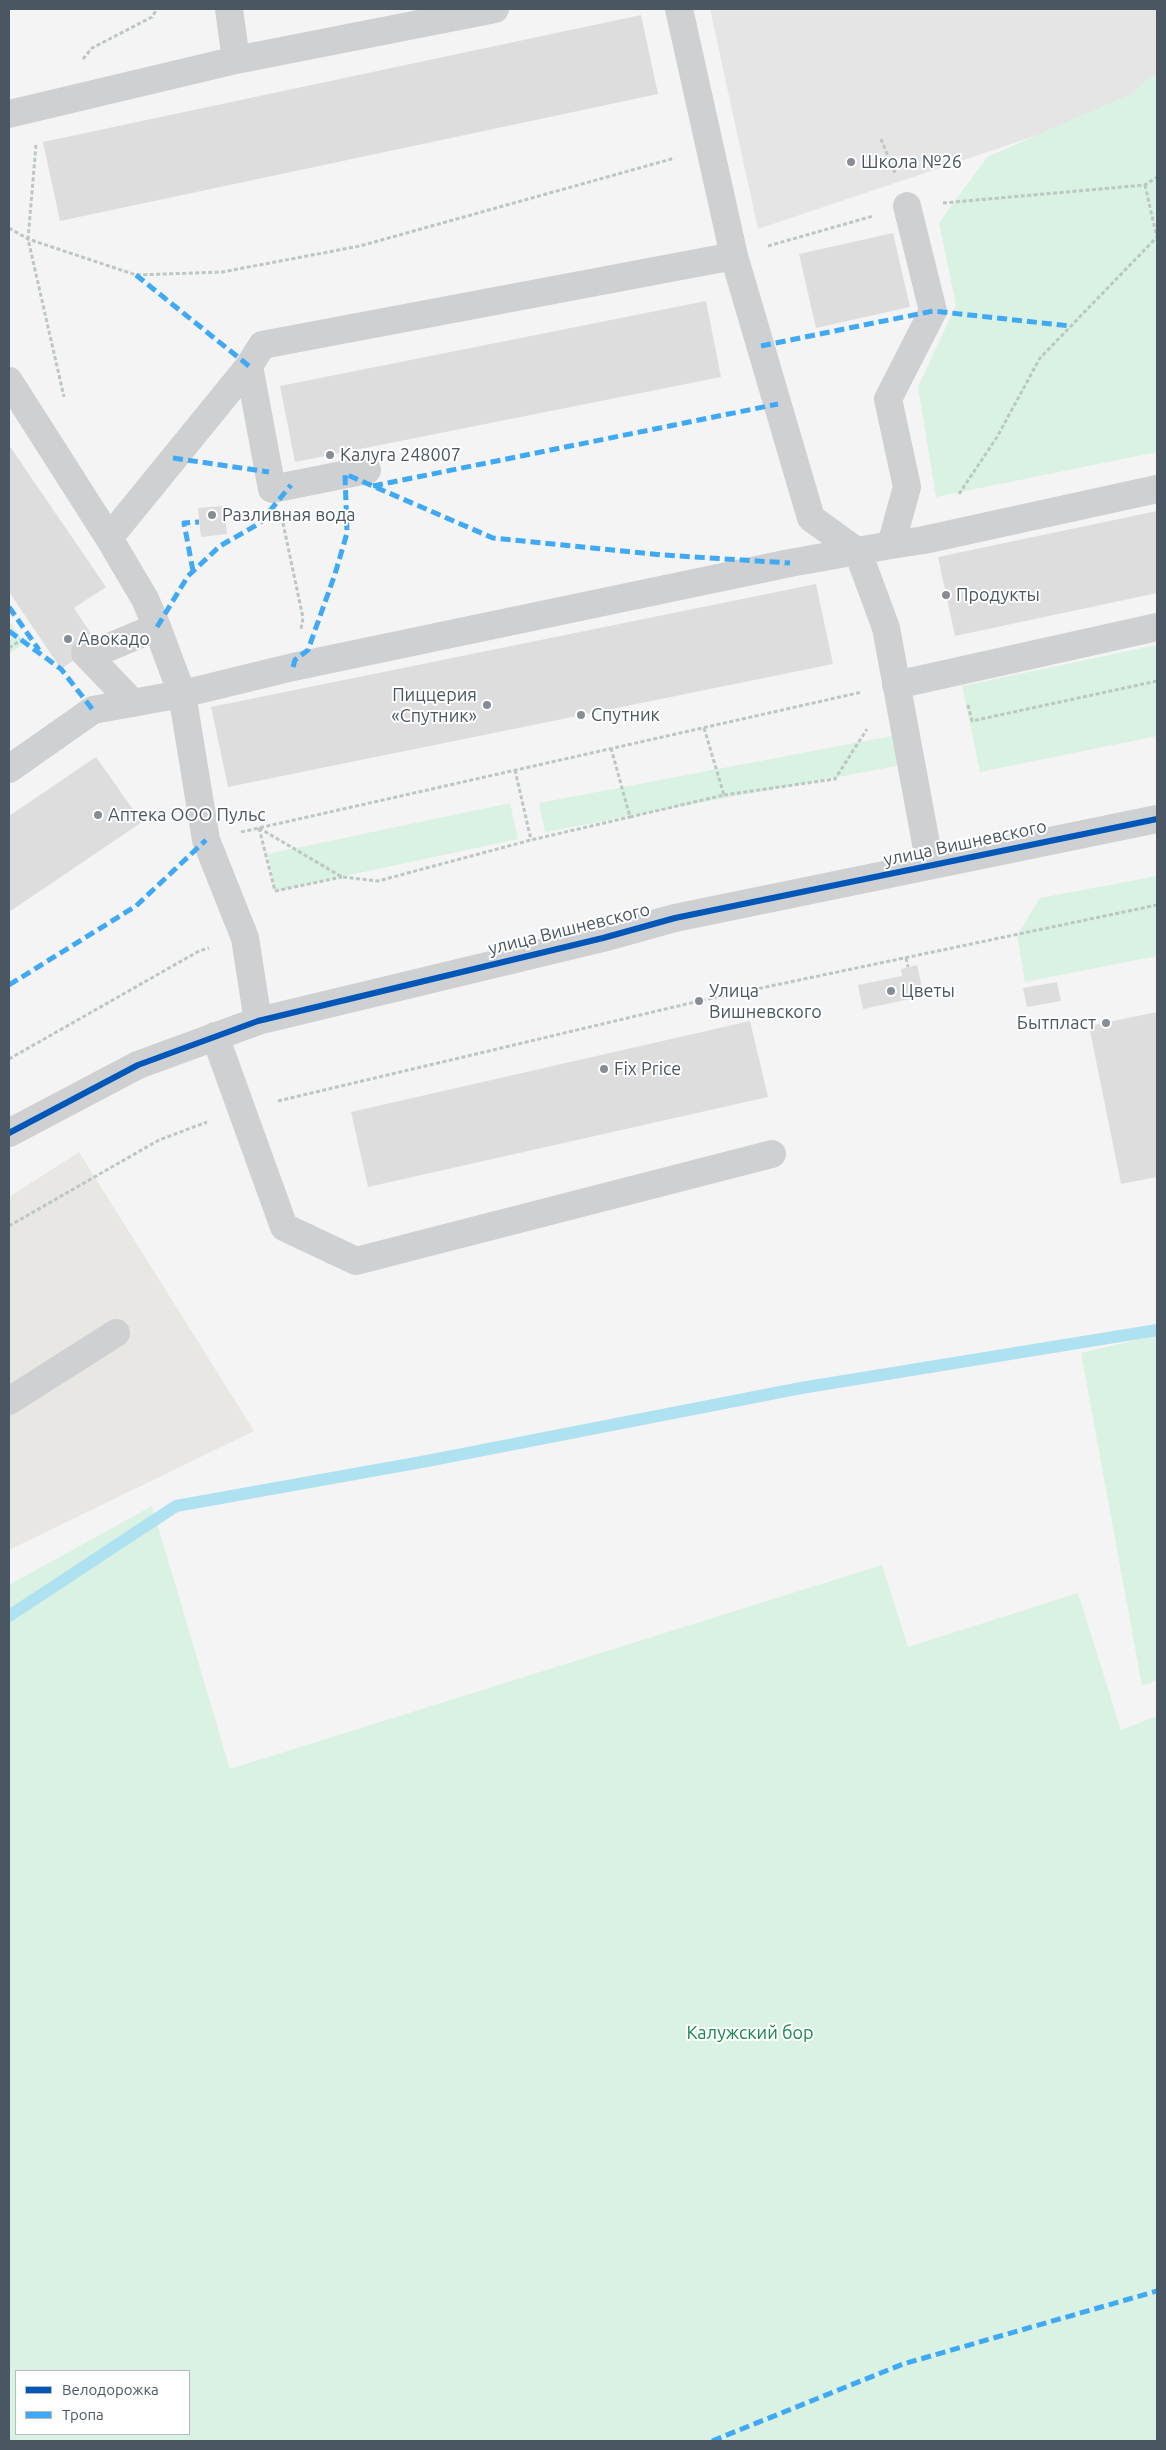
<!DOCTYPE html>
<html>
<head>
<meta charset="utf-8">
<style>
  body { margin:0 }
  #map { position:relative; width:1166px; height:2450px; overflow:hidden; background:#f4f4f4; font-family:Ubuntu,sans-serif }
  canvas { display:block }
  .frame { position:absolute; inset:0; border:10px solid #4a5661; pointer-events:none }
  .legend { position:absolute; left:15px; top:2370px; width:175px; height:65px; box-sizing:border-box; background:#fff; border:1px solid #b7bbc0; margin:0; padding:6px 9px; list-style:none; font-size:15px; color:#4a5661 }
  .legend li { display:flex; align-items:center; gap:10px; height:25px }
  .legend b { width:25px; border:1px solid #b7bbc0 }
</style>
</head>
<body>
<div id="map">
<canvas width="1166" height="2450"></canvas>
<div class="frame"></div>
<ul class="legend">
<li><b style="height:6px;background:#0057b8"></b>Велодорожка</li>
<li><b style="height:6px;background:#3fa9f5"></b>Тропа</li>
</ul>
</div>
<script>
const c = document.querySelector('canvas').getContext('2d');
c.lineJoin = 'round';
function fill(path, color) { c.fillStyle = color; c.fill(path, 'evenodd'); }
const shape = rows => new Path2D(rows.map(r => 'M' + r).join(''));
function strokePath(path, color, width, dash) { c.strokeStyle = color; c.lineWidth = width; c.lineCap = dash ? 'butt' : 'round'; c.setLineDash(dash || []); c.stroke(path); }
function label(font, color, halo, rows, align = 'center') {
  c.font = font + ' Ubuntu,sans-serif'; c.lineWidth = 4; c.setLineDash([]); c.textBaseline = 'middle'; c.strokeStyle = halo; c.fillStyle = color; for (const [text, x, y, turn = 0] of rows) {
    c.save(); c.translate(x, y); c.rotate((+turn || 0) * Math.PI / 180); c.textAlign = isNaN(turn) ? turn : align; if (halo) c.strokeText(text, 0, 0); c.fillText(text, 0, 0); c.restore();
  }
}
fill(shape([
  [79,1152,254,1431,9,1550,9,1197]
]), '#e8e7e3');
fill(shape([
  [710,9,1157,9,1157,95,758,229]
]), '#e6e5e6');
fill(shape([
  [1157,71,1157,452,936,497,918,387,956,305,939,223,987,157,1133,93],
  [9,621,25,643,9,654],
  [1157,645,1157,736,980,772,962,686],
  [897,735,902,765,545,832,539,803],
  [510,803,518,839,275,891,268,854],
  [1157,876,1157,956,1025,982,1017,935,1040,898],
  [1157,1335,1157,1680,1142,1686,1081,1353],
  [152,1506,230,1769,882,1565,908,1647,1078,1593,1121,1730,1157,1716,1157,2441,9,2441,9,1585],
  [16,2371,189,2371,189,2434,16,2434]
]), '#d9f2e3');
strokePath(shape([
  [9,1616,176,1506,427,1461,801,1388,1157,1330]
]), '#aee2f0', 12);
fill(shape([
  [641,15,658,94,60,221,43,142],
  [893,233,910,307,816,328,799,254],
  [706,301,721,377,295,462,280,386],
  [9,445,106,587,74,608,98,644,61,669,9,592],
  [224,506,227,534,201,537,198,508],
  [1157,511,1157,593,955,636,938,557],
  [816,584,833,664,228,787,211,707],
  [96,757,142,822,9,912,9,816],
  [917,965,924,996,863,1009,858,985,902,976,901,969],
  [1057,982,1061,1001,1027,1007,1023,988],
  [1157,1012,1157,1177,1121,1184,1089,1026],
  [750,1021,768,1097,368,1187,351,1112]
]), '#ddddde');
strokePath(shape([
  [83,59,92,48,152,17,157,9],
  [881,139,895,173],
  [36,145,28,239,64,397],
  [1145,185,1157,238],
  [943,203,1145,185,1157,177],
  [9,228,28,239,136,275,222,272,360,246,675,158],
  [768,246,873,216],
  [959,494,997,437,1040,358,1157,237],
  [283,523,303,618,301,629],
  [9,648,21,640],
  [968,705,972,721,1157,681],
  [611,748,630,817,724,795,704,728],
  [515,770,531,840],
  [724,795,835,779,867,729],
  [259,828,342,877,378,881,531,840,630,817],
  [259,828,275,891,342,877],
  [241,832,862,692],
  [906,958,908,967],
  [9,1059,199,951,209,948],
  [278,1101,699,1001,1157,905],
  [9,1226,159,1140,207,1122]
]), '#bcc7c4', 3, [4, 2.5]);
strokePath(shape([
  [679,9,734,256,811,518,858,552,886,628,930,865],
  [236,60,495,9],
  [9,114,236,60,229,9],
  [249,366,272,489,367,470],
  [9,381,109,538,145,599,157,627,182,694,206,840,245,938,258,1021],
  [109,538,249,366,262,345,734,256],
  [891,545,924,540,1157,489],
  [85,653,133,703],
  [88,656,157,627],
  [896,685,1157,627],
  [9,769,93,710,182,694,293,667,790,563,891,545,907,487,888,399,933,311,907,206],
  [215,1036,284,1227,356,1261,772,1154],
  [9,1133,138,1065,258,1021,603,938,675,918,1157,819],
  [9,1401,116,1333]
]), '#ced0d2', 28);
strokePath(shape([
  [136,275,249,366],
  [761,346,933,311,1070,326],
  [173,458,269,472],
  [373,486,778,404],
  [193,571,184,523,199,522],
  [9,607,39,650],
  [157,627,188,576,220,546,260,523,291,485],
  [9,631,61,669,93,710],
  [293,667,295,660,308,650,335,574,347,533,345,474,493,538,663,555,790,563],
  [9,985,136,906,206,840],
  [712,2441,903,2364,1157,2291]
]), '#3fa9f5', 5, [10, 5]);
strokePath(shape([
  [9,1133,138,1065,258,1021,603,938,675,918,1157,819]
]), '#0057b8', 6);
for (const [x, y, r, color] of [
  [851,162,5,"#868d94"],
  [330,455,5,"#868d94"],
  [212,515,5,"#868d94"],
  [946,595,5,"#868d94"],
  [68,639,5,"#868d94"],
  [487,705,5,"#868d94"],
  [581,715,5,"#868d94"],
  [98,815,5,"#868d94"],
  [891,991,5,"#868d94"],
  [699,1001,5,"#868d94"],
  [1106,1023,5,"#868d94"],
  [604,1069,5,"#868d94"]
]) { const dot = new Path2D(); dot.arc(x, y, r, 0, 2 * Math.PI); c.fillStyle = color; c.fill(dot); strokePath(dot, '#fff', 2); }
label('18px', '#4a5661', '#fff', [
  ["Школа №26",861,162],
  ["Калуга 248007",340,455],
  ["Разливная вода",222,515],
  ["Продукты",956,595],
  ["Авокадо",78,639],
  ["Пиццерия",477,695,"right"],
  ["«Спутник»",477,716,"right"],
  ["Спутник",591,715],
  ["Аптека ООО Пульс",108,815],
  ["Улица",709,991],
  ["Вишневского",709,1012],
  ["Цветы",901,991],
  ["Бытпласт",1096,1023,"right"],
  ["Fix Price",614,1069]
], 'left');
label('18px', '#4a5661', '#fff', [
  ["улица Вишневского",965,843,-12],
  ["улица Вишневского",569,929,-14]
]);
label('18px', '#17864f', '#fff', [
  ["Калужский бор",750,2033]
]);
</script>
</body>
</html>
